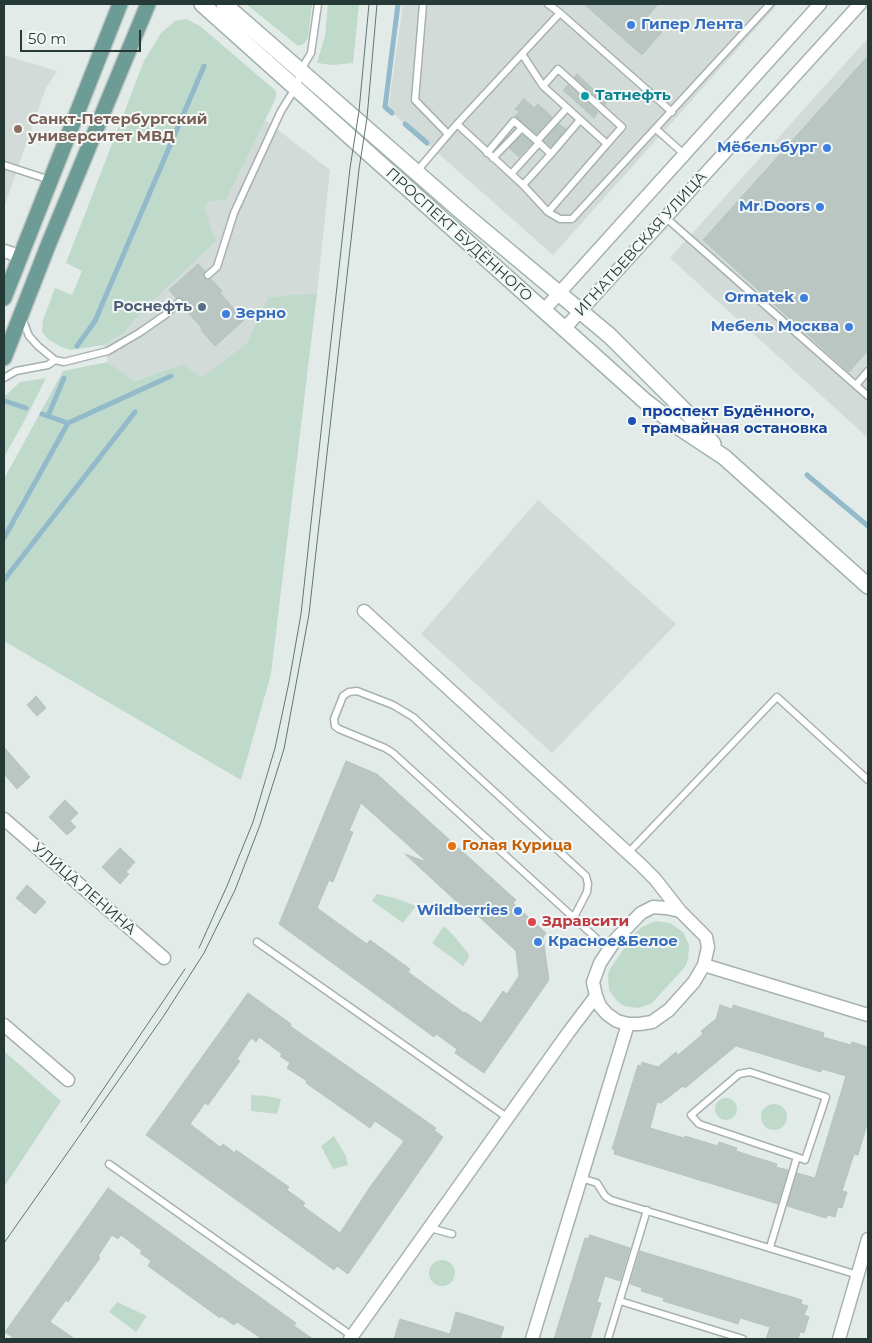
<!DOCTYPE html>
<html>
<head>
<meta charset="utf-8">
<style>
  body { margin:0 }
  #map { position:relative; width:872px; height:1343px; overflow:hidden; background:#e3ebe9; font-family:Montserrat,sans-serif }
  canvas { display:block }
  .frame { position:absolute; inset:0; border:5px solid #253a37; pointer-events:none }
  .scale { position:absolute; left:20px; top:30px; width:121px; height:22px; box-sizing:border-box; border:2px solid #253a37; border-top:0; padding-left:6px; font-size:15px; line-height:18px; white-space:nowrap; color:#253a37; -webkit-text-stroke:4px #f3f8f6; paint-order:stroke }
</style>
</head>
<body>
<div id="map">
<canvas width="872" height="1343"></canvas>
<div class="frame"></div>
<div class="scale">50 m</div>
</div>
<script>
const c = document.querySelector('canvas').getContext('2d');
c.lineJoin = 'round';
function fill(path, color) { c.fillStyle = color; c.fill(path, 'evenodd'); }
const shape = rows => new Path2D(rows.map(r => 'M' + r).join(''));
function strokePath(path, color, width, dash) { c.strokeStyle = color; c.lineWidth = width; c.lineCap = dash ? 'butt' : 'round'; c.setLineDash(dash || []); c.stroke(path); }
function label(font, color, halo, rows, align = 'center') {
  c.font = font + ' Montserrat,sans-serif'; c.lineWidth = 4; c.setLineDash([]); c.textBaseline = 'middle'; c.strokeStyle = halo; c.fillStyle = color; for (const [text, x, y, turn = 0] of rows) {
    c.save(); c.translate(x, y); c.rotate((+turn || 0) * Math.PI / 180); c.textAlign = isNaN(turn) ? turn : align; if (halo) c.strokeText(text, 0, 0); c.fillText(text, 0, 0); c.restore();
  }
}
fill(shape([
  [403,4,778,4,553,255,388,109],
  [868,38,868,438,670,258],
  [4,55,57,71,46,88,4,207],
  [265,120,330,170,317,293,268,297,247,343,202,377,183,364,133,381,108,362,103,345,123,334,146,307,208,202,226,200],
  [538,500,676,624,552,753,421,634]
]), '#d2dbd8');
fill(shape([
  [246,4,312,4,308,38,304,44,298,46],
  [328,4,359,4,353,63,333,65,317,63,325,36],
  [186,19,200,26,276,91,276,98,226,200,208,202,204,209,216,241,146,307,123,334,103,345,71,350,61,347,49,340,42,332,43,320,55,288,72,295,82,271,66,263,144,61,161,33,175,21],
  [317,293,271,674,241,780,4,641,4,479,63,371,108,362,134,381,183,364,202,377,247,343,268,297],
  [46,378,26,418,4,457,4,397,20,382],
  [377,894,395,898,416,906,403,923,372,901],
  [656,921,670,923,683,932,689,945,688,960,685,967,651,1004,638,1008,624,1006,618,1002,609,990,608,974,611,967,636,932,642,927],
  [444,926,454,936,468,953,469,958,463,966,432,943],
  [4,1051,61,1101,4,1187],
  [251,1095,266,1096,281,1099,277,1114,251,1111],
  '715 1109a11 11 0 1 1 22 0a11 11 0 1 1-22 0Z',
  '761 1117a13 13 0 1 1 26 0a13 13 0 1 1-26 0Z',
  [334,1136,346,1156,348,1165,333,1169,321,1146],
  '429 1273a13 13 0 1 1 26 0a13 13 0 1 1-26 0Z',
  [117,1302,147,1316,136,1332,109,1312]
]), '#bfdaca');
strokePath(shape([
  [392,113,385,107,398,4],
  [405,124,427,143],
  [77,346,95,321,204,66],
  [5,401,26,408],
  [42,414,68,423,171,376],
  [48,416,64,378],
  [807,475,868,526],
  [4,538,68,423],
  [4,580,135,412]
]), '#92baca', 5);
const building = shape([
  [584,4,658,4,646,18,662,32,642,55,584,4],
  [868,56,868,350,849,372,703,240,868,56],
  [577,74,607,102,605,105,574,77,577,74],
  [568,85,598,112,594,118,563,90,568,85],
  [524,99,534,108,538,104,552,117,537,134,515,116,519,112,515,109,524,99],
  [559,124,566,129,551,147,544,141,559,124],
  [522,135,532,143,519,157,509,148,522,135],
  [198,264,205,271,204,278,207,280,211,279,222,291,220,293,244,320,215,346,201,330,202,328,182,306,184,303,183,299,180,297,176,298,169,290,198,264],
  [36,696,46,708,37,716,27,705,36,696],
  [4,747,30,777,17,789,4,774,4,747],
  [346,761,377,774,516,900,513,903,546,933,543,937,549,980,484,1073,455,1053,457,1049,436,1034,434,1037,279,924,346,761],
  [361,803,427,862,405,854,471,915,474,912,516,951,519,976,507,994,503,991,481,1023,465,1012,464,1013,408,972,410,969,370,940,367,944,317,908,329,880,333,882,353,832,349,831,361,803],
  [65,800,78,813,70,821,76,827,67,835,49,817,65,800],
  [120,848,135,862,126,872,129,874,120,884,102,867,120,848],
  [27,885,46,902,35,914,16,898,27,885],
  [248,993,291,1024,290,1026,436,1128,434,1130,443,1137,348,1274,337,1266,334,1270,146,1135,248,993],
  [259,1037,282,1054,280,1056,290,1063,287,1068,307,1081,306,1083,370,1128,375,1121,404,1141,370,1187,340,1233,303,1206,305,1203,287,1190,289,1187,236,1150,235,1153,223,1144,220,1147,190,1124,205,1103,208,1105,240,1061,237,1059,251,1038,256,1042,259,1037],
  [720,1005,732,1009,733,1005,824,1033,823,1037,851,1045,852,1042,868,1047,868,1121,858,1155,854,1154,842,1191,847,1192,842,1208,838,1207,835,1217,828,1215,826,1218,787,1206,797,1173,815,1178,846,1076,822,1069,821,1072,736,1046,685,1088,683,1086,661,1103,657,1102,650,1128,684,1138,685,1136,718,1146,719,1142,737,1148,736,1151,777,1164,776,1167,788,1170,778,1204,614,1154,615,1150,612,1149,638,1065,641,1066,642,1062,658,1067,676,1052,678,1055,703,1034,701,1031,716,1019,720,1005],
  [108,1188,296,1323,294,1326,313,1339,262,1339,237,1322,234,1325,221,1316,220,1318,148,1266,151,1261,140,1253,142,1251,121,1235,118,1239,112,1235,98,1256,100,1258,68,1302,66,1300,50,1322,75,1339,15,1339,5,1332,108,1188],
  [590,1235,630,1248,620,1281,605,1276,597,1302,601,1303,590,1339,554,1339,585,1238,588,1239,590,1235],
  [640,1251,802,1300,801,1304,808,1306,804,1315,809,1317,804,1333,800,1332,798,1339,766,1339,770,1327,740,1318,738,1324,663,1301,664,1298,641,1291,642,1288,630,1284,640,1251],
  [456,1312,504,1327,500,1339,394,1339,400,1319,450,1334,456,1312]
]);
fill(building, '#b9c6c2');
strokePath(building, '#b6c4c0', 1);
const lane = shape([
  [423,4,415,100,448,134],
  [548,4,560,13,672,112],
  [522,54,543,86,607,144,622,127,558,69,543,86],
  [457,124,523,185,548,212,560,219,572,219,770,4],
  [656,129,684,154],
  [537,141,567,108],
  [487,153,514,121,522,128],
  [551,154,580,120],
  [493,158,522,128,537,141,551,154,523,185],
  [4,165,50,180],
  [417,171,457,124,560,13],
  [511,174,539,143],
  [548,212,607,144],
  [665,217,868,396],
  [208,275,217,267,234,213,281,111,296,87,305,63,311,53,318,4],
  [22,318,29,336,38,346,55,360,64,362,108,351,139,333,165,315,179,302],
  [4,378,16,371,48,365,55,360],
  [856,385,868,371],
  [628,853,777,697,868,780],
  [574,917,587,892,588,884,586,876,413,717,393,705,357,691,349,692,343,696,334,719,335,726,339,729,385,748,393,753,608,949],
  [257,942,508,1118],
  [109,1164,352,1336],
  [581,1178,597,1183,605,1196,611,1200,858,1275],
  [430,1228,452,1234],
  [770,1247,797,1157,699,1124,691,1115,739,1074,750,1072,826,1097,805,1160,797,1157],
  [620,1301,743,1339],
  [608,1339,647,1210]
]);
const street = shape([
  [4,251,20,256],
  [543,311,820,4],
  [564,329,860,4],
  [364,611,641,865,655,879,680,911],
  [4,819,164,958],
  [653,907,666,908,680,911,706,937,708,947,704,965,694,982,669,1010,652,1022,639,1024,628,1024,617,1021,607,1014,600,1006,596,996,593,982,600,963,616,939,641,913,653,907],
  [704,965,868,1015],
  [4,1025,68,1080],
  [350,1339,568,1033,596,996],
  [532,1339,628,1024],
  [839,1339,868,1239]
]);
const secondary = shape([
  [202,4,646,402,680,428,724,457,868,586],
  [224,4,463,213,610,336,690,416,713,444]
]);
const primary = shape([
  [4,298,120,4],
  [4,358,49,243,148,4]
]);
strokePath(lane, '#a6b2b0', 9);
strokePath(street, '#a6b2b0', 15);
strokePath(secondary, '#a0b3ae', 18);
strokePath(primary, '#c2c8c7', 18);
strokePath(lane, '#fff', 6);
strokePath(street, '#fff', 12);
strokePath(secondary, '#fff', 15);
strokePath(primary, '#6d9b95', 15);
strokePath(shape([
  [199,948,227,886,253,822,275,748,289,682,301,614,350,168,359,111,369,4],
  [81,1122,185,969],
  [4,1243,163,1017,204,953,235,890,260,825,284,749,309,614,359,169,367,118,377,4]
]), '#607673', 1);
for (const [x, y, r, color] of [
  [631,25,5,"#3f7fe0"],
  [585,96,5,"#0f9aa8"],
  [18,129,5,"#8d6e63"],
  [827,148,5,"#3f7fe0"],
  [820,207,5,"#3f7fe0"],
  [804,298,5,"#3f7fe0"],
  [202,307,5,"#5c6f8a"],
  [226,314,5,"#3f7fe0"],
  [849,327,5,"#3f7fe0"],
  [632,421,5,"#1a4fb4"],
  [452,846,5,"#e8710a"],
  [518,911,5,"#3f7fe0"],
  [532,922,5,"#e0444e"],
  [538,942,5,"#3f7fe0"]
]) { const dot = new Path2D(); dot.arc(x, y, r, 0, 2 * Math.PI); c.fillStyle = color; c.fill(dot); strokePath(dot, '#f3f8f6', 2); }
label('bold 15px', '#366cbe', '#f3f8f6', [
  ["Гипер Лента",641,25,"left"],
  ["Мёбельбург",817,148],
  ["Mr.Doors",810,207],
  ["Ormatek",794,298],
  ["Зерно",236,314,"left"],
  ["Мебель Москва",839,327],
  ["Wildberries",508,911],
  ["Красное&Белое",548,942,"left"]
], 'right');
label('bold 15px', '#0d838f', '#f3f8f6', [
  ["Татнефть",595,96]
], 'left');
label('bold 15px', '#785e54', '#f3f8f6', [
  ["Санкт-Петербургский",28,120],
  ["университет МВД",28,137]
], 'left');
label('15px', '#253a37', '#f3f8f6', [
  ["ПРОСПЕКТ БУДЁННОГО",459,235,42],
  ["ИГНАТЬЕВСКАЯ УЛИЦА",641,244,-48],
  ["УЛИЦА ЛЕНИНА",84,889,41]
]);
label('bold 15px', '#4e5e75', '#f3f8f6', [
  ["Роснефть",192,307]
], 'right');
label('bold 15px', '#164399', '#f3f8f6', [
  ["проспект Будённого,",642,412],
  ["трамвайная остановка",642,429]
], 'left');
label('bold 15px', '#c56008', '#f3f8f6', [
  ["Голая Курица",462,846]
], 'left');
label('bold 15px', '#be3a42', '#f3f8f6', [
  ["Здравсити",542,922]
], 'left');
</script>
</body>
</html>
